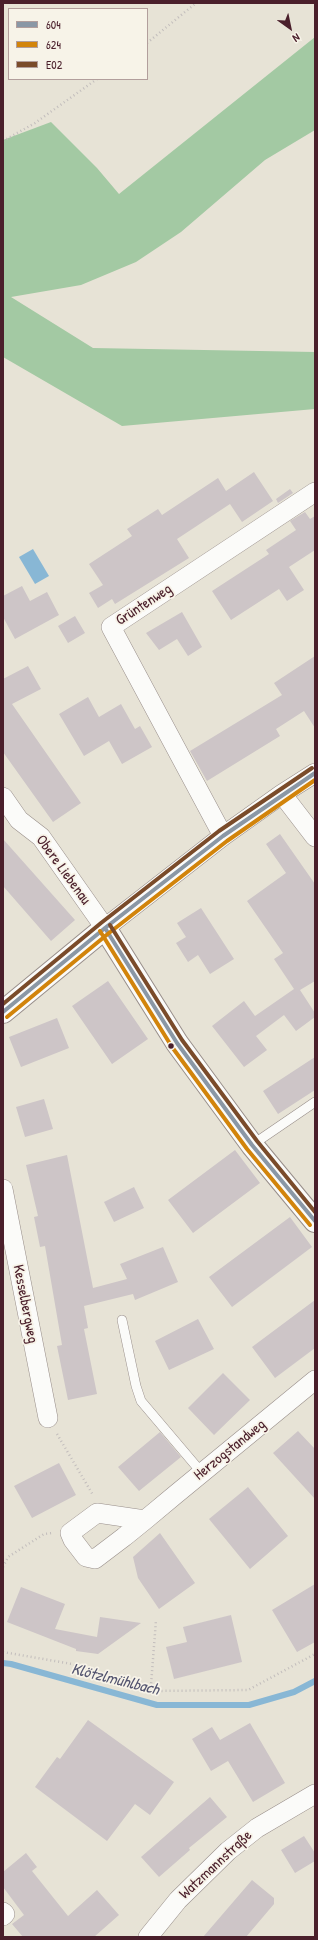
<!DOCTYPE html>
<html>
<head>
<meta charset="utf-8">
<style>
  body { margin:0 }
  #map { position:relative; width:318px; height:1940px; overflow:hidden; background:#e7e3d6; font-family:"Patrick Hand",sans-serif }
  canvas { display:block }
  .frame { position:absolute; inset:0; border:4px solid #4a1f2b; pointer-events:none }
  .legend { position:absolute; left:8px; top:8px; width:140px; height:72px; box-sizing:border-box; background:#f7f3e8; border:1px solid #b29e9c; margin:0; padding:5px 7px; list-style:none; font-size:12px; color:#4a1f2b }
  .legend li { display:flex; align-items:center; gap:8px; height:20px }
  .legend b { width:20px; border:1px solid #b29e9c }
  .north { position:absolute; left:270px; top:8px; width:40px; height:40px; -webkit-text-stroke:3px #f7f3e8; paint-order:stroke; rotate:147deg; font-size:11px; font-weight:700; line-height:16px; text-align:center; color:#4a1f2b }
  .north::after { content:''; display:block; margin:auto; width:14px; height:18px; background:#4a1f2b; clip-path:polygon(50% 0,100% 100%,50% 72%,0 100%) }
</style>
</head>
<body>
<div id="map">
<canvas width="318" height="1940"></canvas>
<div class="frame"></div>
<ul class="legend">
<li><b style="height:5px;background:#8a97a5"></b>604</li>
<li><b style="height:5px;background:#d2840b"></b>624</li>
<li><b style="height:5px;background:#7a4b2a"></b>E02</li>
</ul>
<div class="north">N</div>
</div>
<script>
const c = document.querySelector('canvas').getContext('2d');
c.lineJoin = 'round';
function fill(path, color) { c.fillStyle = color; c.fill(path, 'evenodd'); }
const shape = rows => new Path2D(rows.map(r => 'M' + r).join(''));
function strokePath(path, color, width, dash) { c.strokeStyle = color; c.lineWidth = width; c.lineCap = dash ? 'butt' : 'round'; c.setLineDash(dash || []); c.stroke(path); }
function label(font, color, halo, rows, align = 'center') {
  c.font = font + ' "Patrick Hand",sans-serif'; c.lineWidth = 3.5; c.setLineDash([]); c.textBaseline = 'middle'; c.strokeStyle = halo; c.fillStyle = color; for (const [text, x, y, turn = 0] of rows) {
    c.save(); c.translate(x, y); c.rotate((+turn || 0) * Math.PI / 180); c.textAlign = isNaN(turn) ? turn : align; if (halo) c.strokeText(text, 0, 0); c.fillText(text, 0, 0); c.restore();
  }
}
fill(shape([
  [315,37,315,130,265,160,181,232,136,262,81,285,11,297,93,348,315,352,315,409,122,426,3,357,3,140,51,122,97,168,119,194]
]), '#a3c9a3');
fill(shape([
  [33,549,49,576,35,584,19,557]
]), '#88b7d5');
strokePath(shape([
  [3,1663,11,1664,157,1705,249,1705,294,1692,315,1681]
]), '#88b7d5', 6);
fill(shape([
  [254,472,273,501,242,522,230,504,177,539,189,558,115,604,112,599,98,608,89,593,103,585,89,564,132,536,127,529,158,509,162,515,218,478,226,491],
  [290,489,293,493,278,503,276,499],
  [305,512,310,519,315,516,315,550,289,567,304,590,287,601,279,589,231,620,212,591,269,554,266,550,296,530,290,521],
  [22,586,30,601,47,592,59,615,15,639,3,617,3,596],
  [182,612,202,647,188,656,177,639,159,650,146,633],
  [75,616,85,633,68,643,58,626],
  [315,656,315,728,304,711,276,729,280,736,207,781,190,751,282,695,274,683],
  [28,666,41,689,12,704,81,803,53,822,3,752,3,679],
  [88,697,99,717,121,704,135,729,140,726,152,747,122,764,109,741,84,756,59,714],
  [280,834,315,884,315,981,300,990,315,1013,315,1017,296,1031,284,1015,256,1036,267,1050,244,1067,212,1026,244,1001,255,1016,294,989,274,959,283,953,247,901,286,873,266,844],
  [3,839,75,920,51,941,3,886],
  [201,908,234,959,210,974,198,955,188,962,176,943,186,937,177,923],
  [108,981,148,1039,112,1064,72,1006],
  [57,1018,69,1048,21,1067,9,1037],
  [315,1057,315,1090,278,1114,263,1091],
  [44,1099,53,1129,25,1137,16,1107],
  [235,1150,260,1183,193,1233,168,1200],
  [67,1155,93,1288,127,1279,120,1264,163,1247,178,1282,135,1300,133,1294,84,1306,88,1328,84,1329,97,1394,68,1400,57,1346,62,1345,45,1246,40,1247,34,1217,38,1216,26,1165],
  [134,1187,144,1208,114,1222,104,1202],
  [290,1217,312,1247,232,1307,209,1277],
  [315,1300,315,1348,275,1378,252,1347],
  [198,1319,214,1349,169,1370,155,1341],
  [223,1373,250,1400,214,1435,188,1408],
  [298,1431,315,1449,315,1499,273,1453],
  [160,1432,181,1457,139,1491,118,1467],
  [59,1463,76,1495,32,1518,14,1486],
  [248,1487,288,1536,250,1569,209,1519],
  [160,1533,195,1583,159,1609,138,1578,133,1557],
  [315,1584,315,1642,297,1652,272,1610],
  [21,1587,65,1604,55,1629,97,1637,100,1617,141,1623,98,1654,76,1651,76,1649,7,1622],
  [231,1615,242,1662,174,1679,166,1647,187,1642,183,1627],
  [88,1720,174,1782,150,1815,135,1804,107,1841,35,1787,57,1757,60,1759],
  [250,1723,285,1783,253,1802,228,1761,211,1771,192,1739,212,1727,220,1740],
  [210,1797,227,1817,189,1848,190,1850,159,1877,141,1857],
  [304,1836,315,1853,315,1861,295,1873,281,1850],
  [26,1853,37,1867,32,1871,68,1916,97,1890,119,1915,94,1937,23,1937,12,1924,24,1915,3,1887,3,1872],
  [252,1880,274,1898,274,1904,246,1937,203,1937]
]), '#cdc5c7');
const lane = shape([
  [252,1145,315,1102],
  [122,1320,136,1386,141,1401,202,1473]
]);
const street = shape([
  [282,794,315,837],
  [3,797,19,820,41,837,105,928,223,836,282,794,315,773],
  [223,836,111,627,315,492],
  [3,1189,48,1418],
  [145,1520,97,1513,70,1533,73,1540,86,1557,95,1559,124,1537,145,1520,175,1495,315,1380],
  [3,1912,5,1914,3,1916],
  [148,1937,178,1900,228,1851,257,1828,315,1794]
]);
const secondary = shape([
  [3,1012,105,928,177,1043,252,1145,315,1221]
]);
strokePath(lane, '#988e8a', 10);
strokePath(street, '#988e8a', 20);
strokePath(secondary, '#988e8a', 24);
strokePath(shape([
  [147,43,196,3],
  [3,141,35,123,97,79],
  [57,1434,93,1495],
  [3,1567,8,1557,44,1534,52,1533],
  [3,1652,72,1664,152,1691,248,1690,315,1654],
  [152,1691,151,1685,156,1620]
]), '#c2bdbc', 2.5, [1, 3]);
strokePath(lane, '#fbfbf9', 9);
strokePath(street, '#fbfbf9', 19);
strokePath(secondary, '#fbfbf9', 22);
strokePath(shape([
  [105,928,177,1043,252,1145,315,1221],
  [3,1012,105,928,223,836,315,773]
]), '#8a97a5', 4);
strokePath(shape([
  [100,931,172,1047,247,1149,310,1225],
  [7,1017,109,933,227,841,315,780]
]), '#d2840b', 4);
strokePath(shape([
  [110,925,182,1040,257,1141,315,1212],
  [3,1004,101,923,219,831,312,768]
]), '#7a4b2a', 4);
for (const [x, y, r, color] of [
  [171,1046,3.5,"#4a1f2b"]
]) { const dot = new Path2D(); dot.arc(x, y, r, 0, 2 * Math.PI); c.fillStyle = color; c.fill(dot); strokePath(dot, '#f7f3e8', 1.5); }
label('15px', '#4a1f2b', '#f7f3e8', [
  ["Grüntenweg",144,605,-33],
  ["Obere Liebenau",63,870,54],
  ["Kesselbergweg",25,1304,79],
  ["Herzogstandweg",230,1450,-39],
  ["Watzmannstraße",216,1865,-43]
]);
label('italic 16px', '#53546f', '#f7f3e8', [
  ["Klötzlmühlbach",115,1680,14]
]);
</script>
</body>
</html>
